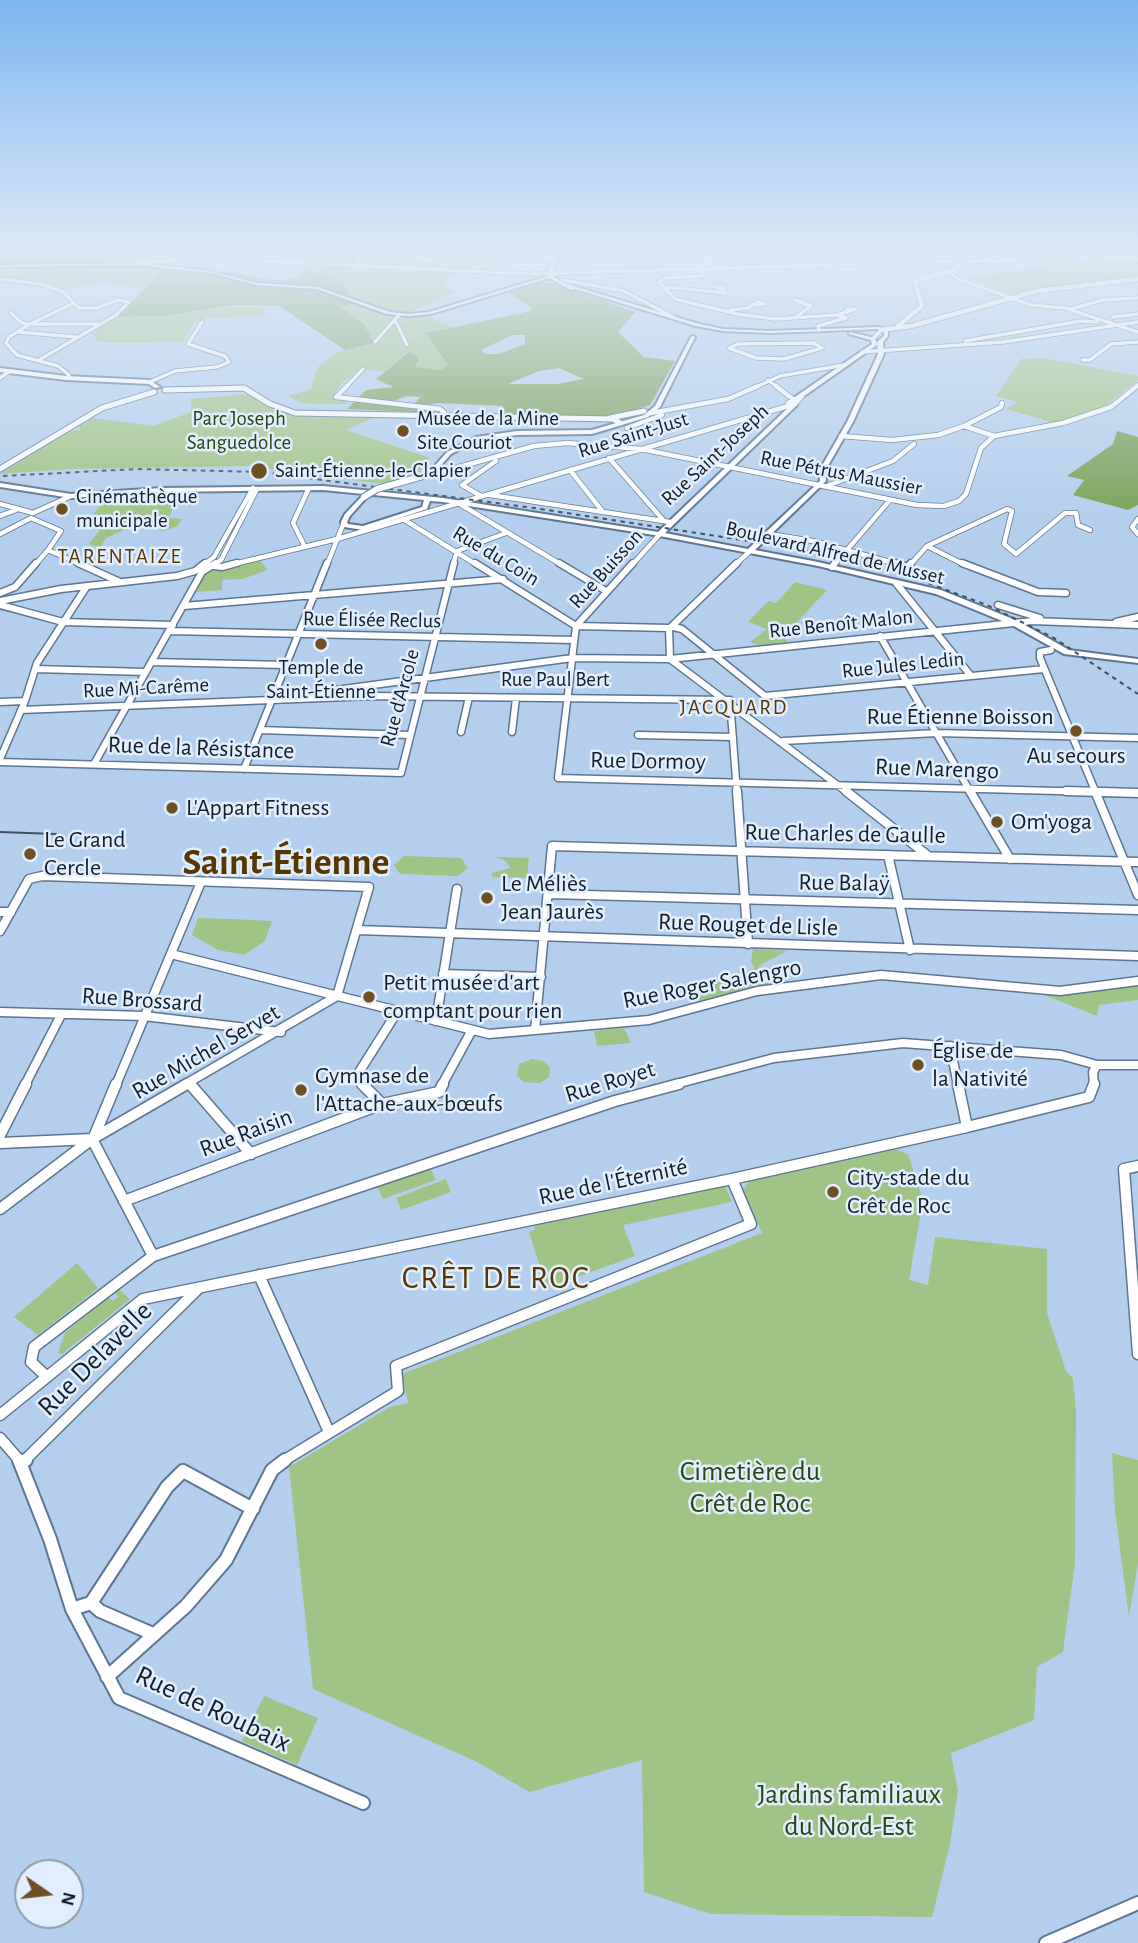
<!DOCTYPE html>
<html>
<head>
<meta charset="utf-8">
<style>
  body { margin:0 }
  #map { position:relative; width:1138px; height:1943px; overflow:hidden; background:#b4cfed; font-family:"Alegreya Sans",sans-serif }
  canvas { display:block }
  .north { position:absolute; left:14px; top:1859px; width:70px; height:70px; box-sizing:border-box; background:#e1eefd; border:2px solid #8f9ba8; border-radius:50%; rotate:104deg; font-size:19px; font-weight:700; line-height:28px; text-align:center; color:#151e29 }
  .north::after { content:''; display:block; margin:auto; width:24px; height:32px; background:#6f4f25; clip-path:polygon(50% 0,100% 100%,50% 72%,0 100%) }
</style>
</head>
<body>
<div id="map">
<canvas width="1138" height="1943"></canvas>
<div class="north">N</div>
</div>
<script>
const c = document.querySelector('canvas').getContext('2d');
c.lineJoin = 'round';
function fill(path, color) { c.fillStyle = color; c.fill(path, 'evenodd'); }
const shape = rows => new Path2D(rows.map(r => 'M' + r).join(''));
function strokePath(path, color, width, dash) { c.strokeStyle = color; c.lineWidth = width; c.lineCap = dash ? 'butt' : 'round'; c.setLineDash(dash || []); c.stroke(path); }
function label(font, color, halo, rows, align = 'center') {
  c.font = font + ' "Alegreya Sans",sans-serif'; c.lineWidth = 5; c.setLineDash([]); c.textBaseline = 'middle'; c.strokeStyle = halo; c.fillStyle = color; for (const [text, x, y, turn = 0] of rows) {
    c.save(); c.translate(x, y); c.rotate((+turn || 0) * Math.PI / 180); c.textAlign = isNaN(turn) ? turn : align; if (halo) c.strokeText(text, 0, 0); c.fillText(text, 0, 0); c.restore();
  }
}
fill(shape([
  [0,249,188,249,196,253,209,252,211,256,128,263,0,265],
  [264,249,498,249,514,252,495,256,508,260,461,269,392,251,455,269,401,266,459,270,443,283,457,292,414,310,454,328,426,333,449,365,441,370,415,367,408,352,384,372,360,369,343,382,332,397,349,401,346,404,318,404,301,403,288,396,311,389,317,368,337,352,374,343,364,324,339,307,344,285,306,270,313,263,253,258],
  [1114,257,1138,260,1138,275,1010,294,965,277],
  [93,265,166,267,147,288,99,282,64,289,44,283,0,279,0,267],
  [237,306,261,307,266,311,265,316,205,318,195,322,182,342,109,343,98,341,91,333,117,317,165,316],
  [1044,358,1138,376,1138,380,1104,407,1054,423,1006,409,1018,402,996,396,1021,359],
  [249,394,266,406,293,414,378,416,346,430,430,458,417,475,384,484,249,466,73,469,0,474,69,431,80,430,79,426,93,418,153,426,191,412,191,399],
  [182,494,168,518,182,519,178,526,160,532,167,521,142,522,106,538,100,548,89,544,100,530,84,526,96,516,93,514,101,505,73,501],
  [260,560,267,570,243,579,222,580,222,590,195,592,206,572],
  [795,582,827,590,784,636,788,642,759,645,750,642,767,629,748,622,768,601,776,603],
  [404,856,461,858,468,868,458,876,400,874,394,865],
  [495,857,529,858,527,878,492,877,492,873,510,868,506,861],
  [198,918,232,919,272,921,265,941,244,955,218,950,192,935],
  [753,949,787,951,758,966,770,985,702,1002,697,996,701,996,701,990,755,968,751,962],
  [1138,984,1138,1000,1099,1005,1097,1016,1039,993],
  [624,1028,631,1043,597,1046,594,1031],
  [532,1059,544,1061,550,1068,549,1077,540,1083,524,1082,517,1076,519,1064],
  [895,1149,908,1154,923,1200,909,1280,928,1285,935,1237,1047,1249,1047,1313,1066,1371,1073,1378,1076,1412,1075,1563,1063,1652,1037,1667,1034,1720,951,1753,958,1791,950,1844,932,1917,711,1914,644,1892,642,1760,530,1792,475,1761,313,1689,289,1467,390,1407,408,1403,402,1374,762,1233,745,1194,744,1189,750,1180],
  [430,1168,436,1180,383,1199,377,1186],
  [446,1179,451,1192,401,1210,396,1198],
  [725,1186,732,1202,623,1225,635,1256,547,1288,529,1232,535,1230,534,1225],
  [77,1263,98,1288,38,1335,14,1317],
  [119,1289,130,1299,62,1354,58,1353,65,1333,109,1297,113,1301,118,1297,115,1293],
  [1112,1453,1138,1460,1138,1562,1129,1617,1115,1512],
  [264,1696,318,1718,297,1765,242,1741]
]), '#a0c485');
fill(shape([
  [166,267,208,273,230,272,271,280,294,279,306,270,323,275,344,285,354,302,340,307,364,324,374,343,345,350,279,306,236,305,165,316,117,317],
  [539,282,553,283,635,312,618,332,644,357,675,361,650,405,619,414,584,418,499,417,503,406,438,403,416,407,412,406,421,397,407,396,386,404,439,410,441,413,347,409,366,390,393,387,376,379,409,352,419,358,415,367,441,370,448,365,426,333,531,311,531,308,509,293],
  [512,335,525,335,525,344,499,354,486,354,481,350],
  [559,368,584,379,557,384,508,384,539,371],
  [1117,431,1138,437,1138,505,1128,510,1073,495,1084,480,1067,476,1113,444]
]), '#7aa258');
const minorFar5 = shape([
  [350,249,359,259,358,265],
  [390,249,452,266],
  [505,249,555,258],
  [776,249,803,266],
  [784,249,703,258,711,264,698,265,703,276,664,278,659,282,675,299,737,314,775,319,837,315,846,318,818,326,819,330],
  [808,249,832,256,910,253],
  [932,249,966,253],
  [1084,253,1115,249],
  [738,254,751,262],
  [962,256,1060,249],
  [916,257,927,249],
  [128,264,202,258,528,274,959,261],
  [948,272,961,280,1031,305,1065,308,1138,332],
  [0,279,41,284,62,291,79,308,97,308,118,300,129,302,116,315,39,360],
  [563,280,624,291,675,318],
  [665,287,726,293,722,289],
  [714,287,725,287,722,289,714,287],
  [1070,309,1103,300,1138,298],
  [730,310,748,308,757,302,765,304,757,305],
  [11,313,22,323,30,324,101,324],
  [840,314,856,309,847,309,850,310],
  [796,317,811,306,794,300,803,302],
  [1113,317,1138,314],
  [395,320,407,345],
  [18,332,76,337],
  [873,339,881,330],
  [965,341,1081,321,1097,322],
  [375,342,399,315],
  [814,343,822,348,784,359,756,358,729,348,738,344,814,343],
  [862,352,1003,342,1138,322],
  [1082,360,1090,360,1111,344,1138,342],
  [0,378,10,371],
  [66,378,69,375,58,366,17,355,6,343,9,337,30,324,72,304],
  [768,380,778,388],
  [150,382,175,371,217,367,229,362,225,356,188,344,202,322],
  [345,388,363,369],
  [754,388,780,376,844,365],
  [1135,388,1138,385]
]);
const minorFar4 = shape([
  [347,386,336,397,440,409,444,412,442,416],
  [776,386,794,400,788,403],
  [651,413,728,399,758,386],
  [964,426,994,436,1063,423,1111,407,1137,386],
  [627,428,662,415],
  [841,436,892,440,938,435,964,426,1001,407,1002,403],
  [609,458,664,521],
  [570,470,603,512],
  [433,471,452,469,534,446,567,443,641,449,917,505,944,506,959,501,966,494,981,448,994,436],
  [827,486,893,461,914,444],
  [490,495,670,522],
  [481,496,462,485,496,461],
  [458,503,562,565],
  [0,504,33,513,71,496],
  [0,516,16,510],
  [31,518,61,531,48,550,82,565],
  [403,519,477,565],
  [1138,519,1132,527,1138,534],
  [0,534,31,518],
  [769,534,813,541,901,565],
  [927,546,965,565],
  [305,547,293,523,308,490],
  [35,565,48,550],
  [203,565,214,557,253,488],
  [213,565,221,560,256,491,253,488],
  [230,565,337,539,795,404,802,396],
  [327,565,344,522],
  [453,565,457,551,506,533],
  [632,565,660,534],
  [735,565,750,551],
  [834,565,890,500],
  [910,565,927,546,1007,509,1012,511,1004,544,1016,554,1065,513,1076,513,1078,525,1090,530]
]);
const minorFar3 = shape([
  [78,563,120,582],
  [475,563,576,626],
  [559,563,606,591],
  [633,563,576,626,558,778,1134,793],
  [895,563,908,567,911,563],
  [962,563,1038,592,1066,593],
  [206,565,222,567,237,563],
  [832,567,835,563],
  [896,583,971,676],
  [0,593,15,587,36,563],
  [0,601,61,589,177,576,195,571,205,563],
  [0,605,63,622,173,625],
  [998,605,1040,618],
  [184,606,503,579],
  [1116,622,1138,617],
  [576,626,669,628],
  [671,627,737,563],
  [673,627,682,629,765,696,1044,669],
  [170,631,573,640],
  [880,636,971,793],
  [1051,650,1040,652,1040,658,1096,793],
  [670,659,1033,621,1138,625],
  [670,659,848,793],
  [152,662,286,665],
  [35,669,146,672],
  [314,693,572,658,670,659,669,628],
  [730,700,737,793],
  [0,702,25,701],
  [21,710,372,696,730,700],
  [260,730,409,735],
  [461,732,469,697],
  [512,732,516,698],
  [638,735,733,737],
  [783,741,937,733,1138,738],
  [0,759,25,701,37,663,87,586],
  [0,762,401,773,454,563],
  [94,764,202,572,216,563],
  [244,769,327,563]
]);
const minorFar2 = shape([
  [737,791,748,944],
  [846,791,927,855],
  [970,791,1010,859],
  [1066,791,1138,793],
  [1095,791,1138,895],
  [888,855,910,950],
  [549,894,1138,910],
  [0,912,11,912],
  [357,930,1138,956],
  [0,931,29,879,42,876,369,887,337,996],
  [171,954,489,1034,649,1020,757,991,881,975,1060,991,1138,981],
  [443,974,541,977],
  [0,1012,144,1016,281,1032],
  [436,1021,457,889],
  [535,1030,552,846,1138,862],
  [950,1046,958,1085],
  [25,1085,61,1015],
  [116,1085,201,882],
  [184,1085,337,996],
  [364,1085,356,1077,397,1012],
  [442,1085,472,1030],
  [672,1085,774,1058,903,1043,1061,1055,1097,1065,1138,1065],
  [1094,1085,1093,1072,1097,1065]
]);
const minorFar1 = shape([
  [190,1084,251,1154],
  [362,1084,382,1104],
  [958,1084,967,1127],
  [0,1135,26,1084],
  [94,1137,116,1084],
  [92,1139,153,1256],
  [0,1143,92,1139],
  [1138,1166,1124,1169,1138,1354],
  [124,1201,382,1104,439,1092,443,1084],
  [0,1209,92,1139,187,1084],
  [259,1275,329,1432],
  [47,1377,31,1362,34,1347,153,1256,615,1101,679,1084],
  [0,1415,143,1299,732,1179,967,1127,1089,1097,1094,1084],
  [0,1438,20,1461],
  [24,1461,199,1288],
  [283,1461,398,1391,396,1366,751,1224,732,1179]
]);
const minor = shape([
  [19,1460,50,1539,72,1609,119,1698,363,1803],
  [22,1463,26,1460],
  [91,1603,100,1611,153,1634],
  [72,1609,91,1603,167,1487,183,1471,253,1509],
  [107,1677,186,1606,226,1560,272,1470,285,1460],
  [1046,1943,1138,1903]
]);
const tertiaryFar1 = shape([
  [959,261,1001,261,1084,253,1138,259],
  [898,326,922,306,915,282,957,268,959,260,971,249],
  [881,330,911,326,1037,291,1138,279]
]);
const tertiary = shape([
  [165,390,244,388,270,404,295,413,613,419,620,423],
  [610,418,644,411],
  [0,469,102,408,154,392]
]);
const secondary = shape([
  [557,249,561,249,551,274,558,273,560,274,553,277,567,284,699,324,723,329,770,331,879,327,888,331,888,336,883,342,884,354,853,422,825,471,826,481,755,550,818,562,941,590,1018,621,1069,650,1138,659,1138,663,1064,654,1012,625,936,594,818,566,654,535,443,502,430,501,427,509,363,530,344,527,341,522,345,514,362,496,367,497,350,516,347,522,348,524,363,526,422,507,424,500,323,490,156,492,71,498,0,487,0,483,71,494,162,488,323,486,443,498,658,532,792,404,792,399,872,344,871,340,849,334,849,332,875,338,877,345,797,401,797,405,665,533,748,549,820,481,819,471,847,422,878,354,877,342,884,336,884,332,878,329,770,333,723,331,696,326,575,289,571,290,549,278,431,314,409,316,387,314,317,289,257,285,210,273,137,265,0,267,0,265,143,263,210,271,257,283,318,287,390,312,409,314,429,312,548,276,547,274,557,249],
  [693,336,695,337,660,407,648,417,592,434,517,435,479,440,451,454,435,472,423,478,420,476,431,470,447,452,476,437,517,431,592,430,644,415,655,406,691,337,693,336],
  [0,368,66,376,150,380,160,387,155,388,149,384,66,380,0,372,0,368]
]);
strokePath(minorFar5, '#5e7691', 5);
strokePath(minorFar4, '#5e7691', 6);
strokePath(minorFar3, '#5e7691', 9);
strokePath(minorFar2, '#5e7691', 11);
strokePath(minorFar1, '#5e7691', 13);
strokePath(minor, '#5e7691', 16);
strokePath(tertiaryFar1, '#5e7691', 6);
strokePath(tertiary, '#5e7691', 7);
strokePath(secondary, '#5e7691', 4);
strokePath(minorFar5, '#fff', 3.5);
strokePath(minorFar4, '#fff', 4.5);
strokePath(minorFar3, '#fff', 6);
strokePath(minorFar2, '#fff', 8);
strokePath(minorFar1, '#fff', 10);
strokePath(minor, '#fff', 12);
strokePath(tertiaryFar1, '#fff', 4.5);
strokePath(tertiary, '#fff', 5);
fill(secondary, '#fff');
strokePath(shape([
  [0,832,56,834]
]), '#435161', 2);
strokePath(shape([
  [3,476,137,469,262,472,534,508,801,549,906,575,987,605,1054,638,1138,694]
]), '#435161', 2, [4.5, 4.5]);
const secondaryBridge = shape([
  [364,497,377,489,423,476]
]);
strokePath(secondaryBridge, '#5e7691', 8, []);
strokePath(secondaryBridge, '#fff', 6);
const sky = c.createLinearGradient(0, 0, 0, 521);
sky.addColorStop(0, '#7db6ef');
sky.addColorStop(0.48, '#dde9f7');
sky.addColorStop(1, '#dde9f700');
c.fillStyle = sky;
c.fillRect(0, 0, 1138, 521);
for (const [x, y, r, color] of [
  [403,431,7,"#6f4f25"],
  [259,471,9,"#6f4f25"],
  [62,509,7,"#6f4f25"],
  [321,644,7,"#6f4f25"],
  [1076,731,7,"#6f4f25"],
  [172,808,7,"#6f4f25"],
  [997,822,7,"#6f4f25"],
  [30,854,7,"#6f4f25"],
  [487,898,7,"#6f4f25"],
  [369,997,7,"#6f4f25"],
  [918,1065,7,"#6f4f25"],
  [301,1090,7,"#6f4f25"],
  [833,1192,7,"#6f4f25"]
]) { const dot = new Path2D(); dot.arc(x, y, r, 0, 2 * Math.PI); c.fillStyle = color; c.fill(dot); strokePath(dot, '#e1eefd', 2.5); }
label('21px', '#2b450f', '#e1eefd', [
  ["Parc Joseph",239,419],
  ["Sanguedolce",239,443]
]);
label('21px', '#151e29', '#e1eefd', [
  ["Musée de la Mine",417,419],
  ["Site Couriot",417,443],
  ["Saint-Étienne-le-Clapier",275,471],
  ["Cinémathèque",76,497],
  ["municipale",76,521],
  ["Temple de",321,668,"center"],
  ["Saint-Étienne",321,692,"center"]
], 'left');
label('21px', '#151e29', '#e1eefd', [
  ["Rue Saint-Just",633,435,-17],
  ["Rue Saint-Joseph",715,455,-43],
  ["Rue Pétrus Maussier",841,473,11],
  ["Boulevard Alfred de Musset",835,553,13],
  ["Rue du Coin",496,556,31],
  ["Rue Buisson",606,569,-48],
  ["Rue Élisée Reclus",372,620,1],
  ["Rue Benoît Malon",841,624,-6],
  ["Rue Jules Ledin",903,665,-6],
  ["Rue Paul Bert",555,680],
  ["Rue Mi-Carême",146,688,-3],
  ["Rue d'Arcole",400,698,-75]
]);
c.letterSpacing = '2px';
label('21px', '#583600', '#e1eefd', [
  ["TARENTAIZE",120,557],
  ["JACQUARD",734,708]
]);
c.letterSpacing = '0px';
label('24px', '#151e29', '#e1eefd', [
  ["Rue Étienne Boisson",960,717],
  ["Rue de la Résistance",201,748,2],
  ["Rue Dormoy",648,761,1],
  ["Rue Marengo",937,769,2],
  ["Rue Charles de Gaulle",845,834,1],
  ["Rue Balaÿ",844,883,1],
  ["Rue Rouget de Lisle",748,925,2],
  ["Rue Roger Salengro",712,984,-11],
  ["Rue Brossard",142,1000,4],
  ["Rue Michel Servet",206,1052,-30],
  ["Rue Royet",610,1082,-17],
  ["Rue Raisin",246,1133,-21],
  ["Rue de l'Éternité",613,1182,-12]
]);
label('24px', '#151e29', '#e1eefd', [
  ["Au secours",1076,756,"center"],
  ["L'Appart Fitness",186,808],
  ["Om'yoga",1011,822],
  ["Le Grand",44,840],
  ["Cercle",44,868],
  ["Le Méliès",501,884],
  ["Jean Jaurès",501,912],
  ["Petit musée d'art",383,983],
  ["comptant pour rien",383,1011],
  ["Église de",932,1051],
  ["la Nativité",932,1079],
  ["Gymnase de",315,1076],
  ["l'Attache-aux-bœufs",315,1104],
  ["City-stade du",847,1178],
  ["Crêt de Roc",847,1206]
], 'left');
label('28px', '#151e29', '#e1eefd', [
  ["Rue Delavelle",95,1359,-45],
  ["Rue de Roubaix",213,1709,25]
]);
label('28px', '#2b450f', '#e1eefd', [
  ["Cimetière du",750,1472],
  ["Crêt de Roc",750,1504],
  ["Jardins familiaux",849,1795],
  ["du Nord-Est",849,1827]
]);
c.letterSpacing = '2px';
label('32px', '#583600', '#e1eefd', [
  ["CRÊT DE ROC",496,1278]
]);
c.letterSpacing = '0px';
label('bold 38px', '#583600', '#e1eefd', [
  ["Saint-Étienne",286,863]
]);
</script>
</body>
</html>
